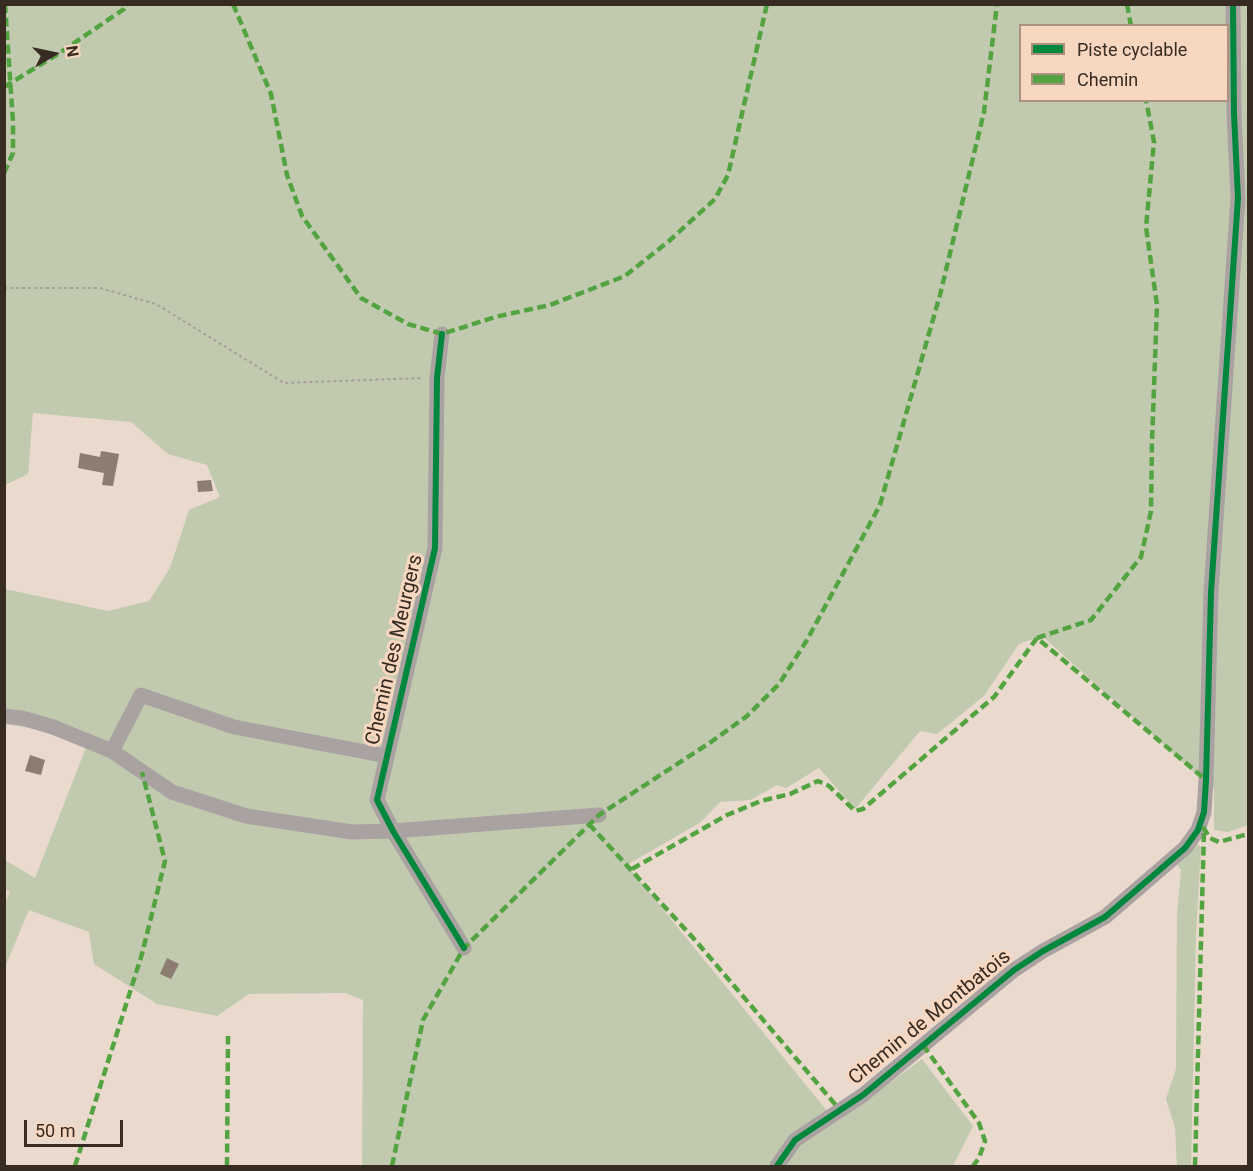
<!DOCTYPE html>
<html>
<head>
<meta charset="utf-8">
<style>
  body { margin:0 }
  #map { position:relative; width:1253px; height:1171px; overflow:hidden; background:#ead9cd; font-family:Roboto,sans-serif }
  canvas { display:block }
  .frame { position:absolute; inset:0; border:6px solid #372b22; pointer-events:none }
  .legend { position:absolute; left:1019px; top:24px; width:210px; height:78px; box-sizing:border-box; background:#f7d7c0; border:2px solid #aa9281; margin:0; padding:8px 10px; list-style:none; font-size:18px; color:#372b22 }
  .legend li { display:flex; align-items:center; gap:12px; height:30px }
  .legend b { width:30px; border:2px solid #aa9281 }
  .north { position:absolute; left:24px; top:24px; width:60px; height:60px; -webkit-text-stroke:4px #f7d7c0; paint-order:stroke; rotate:81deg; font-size:16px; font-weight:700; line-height:24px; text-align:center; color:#372b22 }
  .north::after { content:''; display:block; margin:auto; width:21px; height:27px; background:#372b22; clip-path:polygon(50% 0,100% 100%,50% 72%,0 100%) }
  .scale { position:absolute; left:24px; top:1120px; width:99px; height:27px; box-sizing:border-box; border:3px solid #372b22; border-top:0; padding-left:8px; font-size:18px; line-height:21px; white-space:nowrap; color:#372b22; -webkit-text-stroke:4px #f7d7c0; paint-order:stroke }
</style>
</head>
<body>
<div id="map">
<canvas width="1253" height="1171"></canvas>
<div class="frame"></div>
<ul class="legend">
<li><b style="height:8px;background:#00873e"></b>Piste cyclable</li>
<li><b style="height:8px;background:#53a441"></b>Chemin</li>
</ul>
<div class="north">N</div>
<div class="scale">50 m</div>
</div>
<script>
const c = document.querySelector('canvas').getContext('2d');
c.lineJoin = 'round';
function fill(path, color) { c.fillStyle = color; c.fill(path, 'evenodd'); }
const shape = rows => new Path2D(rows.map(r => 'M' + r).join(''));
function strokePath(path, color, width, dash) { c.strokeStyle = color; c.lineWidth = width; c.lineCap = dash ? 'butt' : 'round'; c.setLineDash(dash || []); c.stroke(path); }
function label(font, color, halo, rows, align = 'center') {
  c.font = font + ' Roboto,sans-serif'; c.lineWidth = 6; c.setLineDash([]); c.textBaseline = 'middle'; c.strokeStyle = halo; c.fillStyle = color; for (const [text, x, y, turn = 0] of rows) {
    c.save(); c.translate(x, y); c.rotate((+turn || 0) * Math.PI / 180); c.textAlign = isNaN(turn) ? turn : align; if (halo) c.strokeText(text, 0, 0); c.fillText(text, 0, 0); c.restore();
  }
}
fill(shape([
  [5,5,1248,5,1248,825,1228,832,1214,830,1214,790,1042,636,1019,644,984,696,937,734,920,731,855,809,819,768,786,788,777,785,750,800,720,802,701,822,627,865,836,1122,922,1059,973,1126,953,1166,362,1166,363,1000,345,993,249,994,217,1016,157,1004,94,964,89,932,29,910,5,967,5,903,10,892,5,889,5,860,35,878,87,745,37,729,5,724,5,589,108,611,149,601,170,568,189,510,220,497,207,465,168,454,131,422,33,413,28,474,5,485],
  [1020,26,1228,26,1228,100,1020,100],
  [1197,844,1201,847,1196,934,1191,1166,1177,1166,1175,1127,1166,1099,1176,1069,1177,914,1181,870,1176,863]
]), '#c1c9af');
fill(shape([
  [101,451,119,454,113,486,102,485,104,473,78,468,80,453,100,457],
  [211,480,213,491,198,492,197,481],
  [30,755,45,760,41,775,25,771],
  [167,958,179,964,171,979,160,974]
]), '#8c7d70');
strokePath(shape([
  [4,288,100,288,156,304,284,383,423,378]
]), '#a89f9c', 2, [3, 3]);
strokePath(shape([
  [442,334,437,378,435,548,377,800,393,831,464,948],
  [4,716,22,718,53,727,112,751,172,792,246,816,352,832,393,831,599,815],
  [112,751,141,695,234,727,387,756],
  [777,1166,795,1140,863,1095,1014,970,1043,951,1105,917,1185,848,1198,830,1204,812,1206,780,1211,592,1238,198,1234,114,1233,4]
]), '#a9a2a1', 15);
strokePath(shape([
  [233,4,271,94,287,175,302,216,361,298,408,324,442,334,495,317,550,305,625,276,669,241,715,199,728,175,767,4],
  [1127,4,1131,26],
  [4,87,58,54,124,9,127,4],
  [4,173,13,153,13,122,5,4],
  [1037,638,1091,620,1141,557,1151,511,1152,442,1157,305,1146,227,1154,142,1146,100],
  [589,824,695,940,840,1110],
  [1203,827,1210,838,1219,842,1248,834],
  [632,869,727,815,761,801,790,794,818,781,829,786,855,811,863,809,994,697,1037,638,1206,780],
  [923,1045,979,1123,985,1141,979,1158,973,1166],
  [75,1166,142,954,165,861,142,772],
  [227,1166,228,1036],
  [392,1166,423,1020,464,948,599,815,711,742,747,716,779,684,807,640,880,505,940,295,984,112,997,4],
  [1195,1166,1204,830]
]), '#53a441', 4.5, [9, 4.5]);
strokePath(shape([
  [442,334,437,378,435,548,377,800,393,831,464,948],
  [777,1166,795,1140,863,1095,1014,970,1043,951,1105,917,1185,848,1198,830,1204,812,1206,780,1211,592,1238,198,1234,114,1233,4]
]), '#00873e', 6);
label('20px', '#372b22', '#f7d7c0', [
  ["Chemin des Meurgers",395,650,-77],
  ["Chemin de Montbatois",930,1018,-39]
]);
</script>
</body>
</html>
